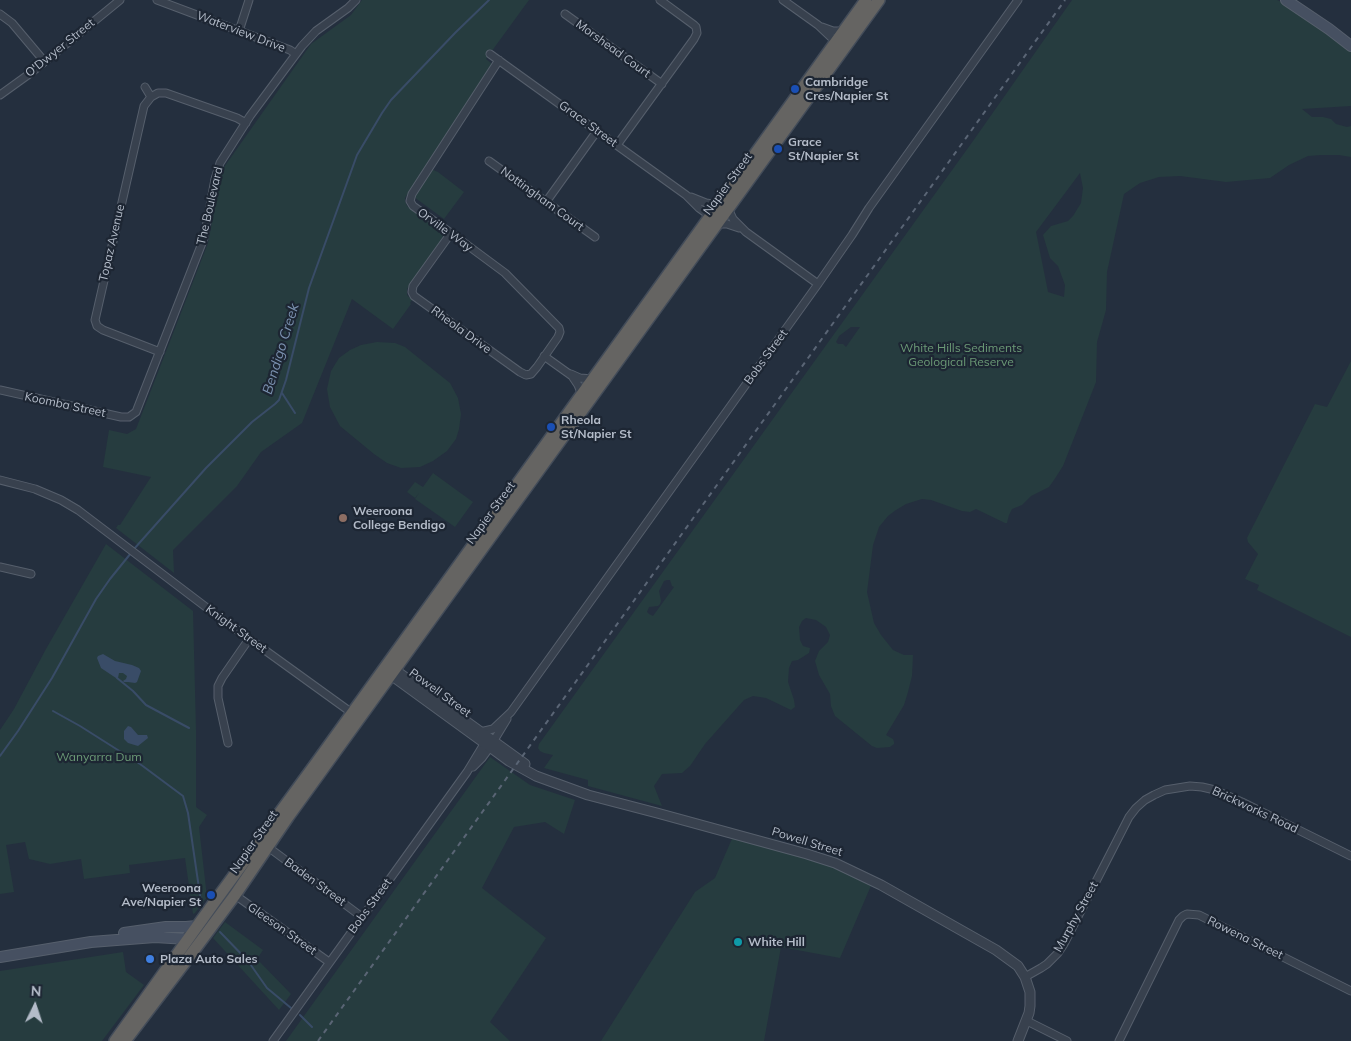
<!DOCTYPE html>
<html>
<head>
<meta charset="utf-8">
<style>
  body { margin:0 }
  #map { position:relative; width:1351px; height:1041px; overflow:hidden; background:#242f3e; font-family:Mulish,sans-serif }
  canvas { display:block }
  .north { position:absolute; left:10px; top:981px; width:50px; height:50px; -webkit-text-stroke:4px #1d2633; paint-order:stroke; rotate:4deg; font-size:14px; font-weight:700; line-height:20px; text-align:center; color:#b4bcc9 }
  .north::after { content:''; display:block; margin:auto; width:18px; height:22px; background:#b4bcc9; clip-path:polygon(50% 0,100% 100%,50% 72%,0 100%) }
</style>
</head>
<body>
<div id="map">
<canvas width="1351" height="1041"></canvas>
<div class="north">N</div>
</div>
<script>
const c = document.querySelector('canvas').getContext('2d');
c.lineJoin = 'round';
function fill(path, color) { c.fillStyle = color; c.fill(path, 'evenodd'); }
const shape = rows => new Path2D(rows.map(r => 'M' + r).join(''));
function strokePath(path, color, width, dash) { c.strokeStyle = color; c.lineWidth = width; c.lineCap = dash ? 'butt' : 'round'; c.setLineDash(dash || []); c.stroke(path); }
function label(font, color, halo, rows, align = 'center') {
  c.font = font + ' Mulish,sans-serif'; c.lineWidth = 4.5; c.setLineDash([]); c.textBaseline = 'middle'; c.strokeStyle = halo; c.fillStyle = color; for (const [text, x, y, turn = 0] of rows) {
    c.save(); c.translate(x, y); c.rotate((+turn || 0) * Math.PI / 180); c.textAlign = isNaN(turn) ? turn : align; if (halo) c.strokeText(text, 0, 0); c.fillText(text, 0, 0); c.restore();
  }
}
fill(shape([
  [362,0,529,0,486,59,491,63,491,67,405,198,405,201,407,206,441,231,443,236,441,241,407,289,407,295,412,300,410,303,411,304,393,329,352,299,302,423,261,452,237,486,173,550,174,573,116,528,118,525,120,525,151,477,103,467,109,430,127,434,136,429,208,243,222,170,311,44,351,15],
  [1072,0,1277,0,1317,17,1351,44,1351,106,1302,109,1312,117,1323,117,1331,119,1336,124,1347,127,1351,126,1351,157,1339,155,1321,155,1308,156,1289,165,1270,178,1226,182,1180,176,1159,177,1140,183,1124,194,1107,272,1106,310,1097,342,1096,382,1063,466,1054,480,1049,487,1031,496,1022,505,1012,509,1009,515,1007,523,1005,523,976,509,970,512,962,511,931,500,922,499,906,504,896,510,888,516,879,527,873,545,867,592,874,623,881,635,893,650,904,655,913,655,912,676,908,692,904,705,886,735,893,739,894,742,894,744,890,747,877,748,872,746,835,716,831,706,830,694,819,675,815,661,819,651,828,642,830,635,826,627,816,620,806,618,802,621,799,627,800,640,803,646,810,648,809,653,798,660,792,661,789,668,788,682,794,700,795,707,791,710,766,698,753,696,744,700,705,744,690,766,682,773,662,774,654,786,662,806,588,786,588,780,544,768,553,755,544,753,540,751,538,748,539,744,973,141],
  [1080,173,1083,188,1081,203,1073,216,1068,221,1051,226,1043,235,1050,258,1058,266,1065,285,1064,297,1048,292,1036,232],
  [851,327,860,327,846,347,843,344,838,344,836,342,839,336],
  [667,580,670,580,672,586,674,587,653,616,649,614,647,612,649,607,658,606,660,604,661,601,659,591,664,581],
  [431,169,438,172,464,192,444,219,414,197],
  [377,342,395,343,405,347,450,383,458,398,461,414,459,429,456,439,447,451,433,461,420,467,401,468,387,463,374,454,340,426,330,407,327,389,331,371,339,358,350,350,361,345],
  [1351,361,1351,637,1257,590,1259,585,1245,579,1258,554,1248,542,1247,538,1315,404,1327,407],
  [433,473,473,502,455,527,415,499,419,493,415,498,407,492,415,482,423,487],
  [106,544,193,611,196,730,196,807,207,815,199,827,207,897,195,913,193,914,185,858,129,865,130,873,84,879,81,859,50,864,29,859,25,842,6,845,14,892,0,894,0,730,14,709,46,649],
  [490,757,530,785,575,800,564,834,545,822,514,827,482,888,546,938,490,1022,510,1041,286,1041],
  [734,834,835,863,873,881,840,958,781,947,764,1041,601,1041,695,892,715,878],
  [225,922,263,950,257,959,291,994,279,1010,213,938],
  [123,952,126,972,144,985,102,1041,0,1041,0,971]
]), '#263c3f');
fill(shape([
  [103,654,115,661,132,665,139,668,141,671,137,682,135,683,128,682,124,682,123,681,126,679,127,676,123,673,119,673,118,678,116,678,101,668,97,658,98,656],
  [128,726,131,727,138,735,147,735,148,738,138,746,128,743,124,739,124,731]
]), '#394c67');
strokePath(shape([
  [282,393,295,413],
  [134,549,206,468,252,422,275,404,279,400,286,380,309,288,357,155,382,113,391,100,455,33,489,0],
  [117,678,133,691,146,705,189,728],
  [53,711,80,726,140,764,183,796,188,813,201,902],
  [0,756,18,731,52,678,96,599,110,579,131,553],
  [220,932,248,961,267,988,291,1008],
  [300,1015,312,1027]
]), '#394c67', 2);
const minor = shape([
  [157,0,290,50,296,54],
  [783,0,818,25,836,42],
  [0,14,12,23,44,61],
  [565,14,662,84],
  [822,27,833,31,844,31],
  [239,31,249,0],
  [490,54,686,195,699,208,710,216],
  [145,87,151,97],
  [0,95,32,72,120,0],
  [617,145,694,39,697,33,696,27,694,25,660,0],
  [489,161,595,237],
  [691,197,706,203,718,205],
  [546,202,597,131],
  [728,208,733,219,746,232,818,284],
  [717,224,727,224,739,228],
  [451,233,413,286,412,292,414,296,520,372,526,375,531,374,537,367,558,337,560,332,559,328,505,273,451,233,413,206,410,201,412,194,499,60],
  [160,352,103,330,97,326,95,320,144,106,151,97,158,93,166,93,237,118,246,123],
  [544,356,572,376,578,385,582,395],
  [571,374,580,378,593,379],
  [0,390,121,417,129,417,136,412,204,238,215,179,220,163,250,116,302,46,316,31,348,8,356,0],
  [0,480,35,489,61,500,78,510,219,617,352,713],
  [0,567,31,574],
  [480,732,493,729,511,712,818,284,852,235,869,208,1018,0],
  [228,743,218,698,218,686,222,678,249,639],
  [473,767,482,758,490,747,507,719],
  [268,847,362,917],
  [235,895,329,962],
  [1025,977,1041,968,1047,964,1058,953,1064,944,1129,817,1136,808,1145,800,1154,795,1165,790,1190,786,1202,787,1215,790,1242,802,1351,856],
  [1027,1021,1067,1041],
  [273,1041,467,772,487,739],
  [1119,1041,1179,920,1183,916,1187,914,1199,915,1351,991]
]);
const tertiary = shape([
  [395,670,525,764],
  [391,675,490,747,509,761,536,776,588,795,657,813,807,854,835,863,881,885,996,950,1018,966,1025,977,1030,992,1030,1006,1029,1013,1018,1041]
]);
const secondary = shape([
  [1286,0,1329,29,1351,46],
  [124,933,166,927,186,927,197,926],
  [0,957,91,942,155,937,187,939]
]);
const trunk = shape([
  [115,1041,216,900,317,762,866,0],
  [125,1041,189,957,235,895,288,817,879,0]
]);
strokePath(minor, '#565f6c', 9);
strokePath(tertiary, '#565f6c', 11);
strokePath(secondary, '#565f6c', 12);
strokePath(trunk, '#434c59', 14);
strokePath(minor, '#38414e', 7);
strokePath(tertiary, '#38414e', 9);
strokePath(secondary, '#465061', 10);
strokePath(trunk, '#656462', 11);
strokePath(shape([
  [318,1041,1065,0]
]), '#5a6575', 2, [5, 5]);
for (const [x, y, r, color] of [
  [795,89,5,"#1a4fb4"],
  [778,149,5,"#1a4fb4"],
  [551,427,5,"#1a4fb4"],
  [343,518,5,"#8d6e63"],
  [211,895,5,"#1a4fb4"],
  [738,942,5,"#0f9aa8"],
  [150,959,5,"#3f7fe0"]
]) { const dot = new Path2D(); dot.arc(x, y, r, 0, 2 * Math.PI); c.fillStyle = color; c.fill(dot); strokePath(dot, '#1d2633', 2); }
label('12px', '#b4bcc9', '#1d2633', [
  ["Waterview Drive",241,32,21],
  ["O'Dwyer Street",60,48,-39],
  ["Morshead Court",613,49,36],
  ["Grace Street",588,124,36],
  ["Napier Street",728,184,-54],
  ["Nottingham Court",542,199,36],
  ["The Boulevard",210,206,-77],
  ["Orville Way",445,230,36],
  ["Topaz Avenue",112,243,-77],
  ["Rheola Drive",461,330,36],
  ["Bobs Street",766,357,-54],
  ["Koomba Street",65,405,12],
  ["Napier Street",491,513,-54],
  ["Knight Street",236,629,36],
  ["Powell Street",440,693,36],
  ["Brickworks Road",1255,810,25],
  ["Napier Street",254,842,-55],
  ["Powell Street",807,842,17],
  ["Baden Street",315,882,36],
  ["Bobs Street",370,906,-54],
  ["Murphy Street",1076,917,-61],
  ["Gleeson Street",282,929,35],
  ["Rowena Street",1245,938,26]
]);
label('bold 12px', '#b4bcc9', '#1d2633', [
  ["Cambridge",805,82],
  ["Cres/Napier St",805,96],
  ["Grace",788,142],
  ["St/Napier St",788,156],
  ["Rheola",561,420],
  ["St/Napier St",561,434],
  ["Weeroona",353,511],
  ["College Bendigo",353,525],
  ["Weeroona",201,888,"right"],
  ["Ave/Napier St",201,902,"right"],
  ["White Hill",748,942],
  ["Plaza Auto Sales",160,959]
], 'left');
label('12px', '#6b9a76', '#1d2633', [
  ["White Hills Sediments",961,348],
  ["Geological Reserve",961,362],
  ["Wanyarra Dum",99,757]
]);
label('italic 14px', '#7c92b1', '#1d2633', [
  ["Bendigo Creek",281,349,-73]
]);
</script>
</body>
</html>
